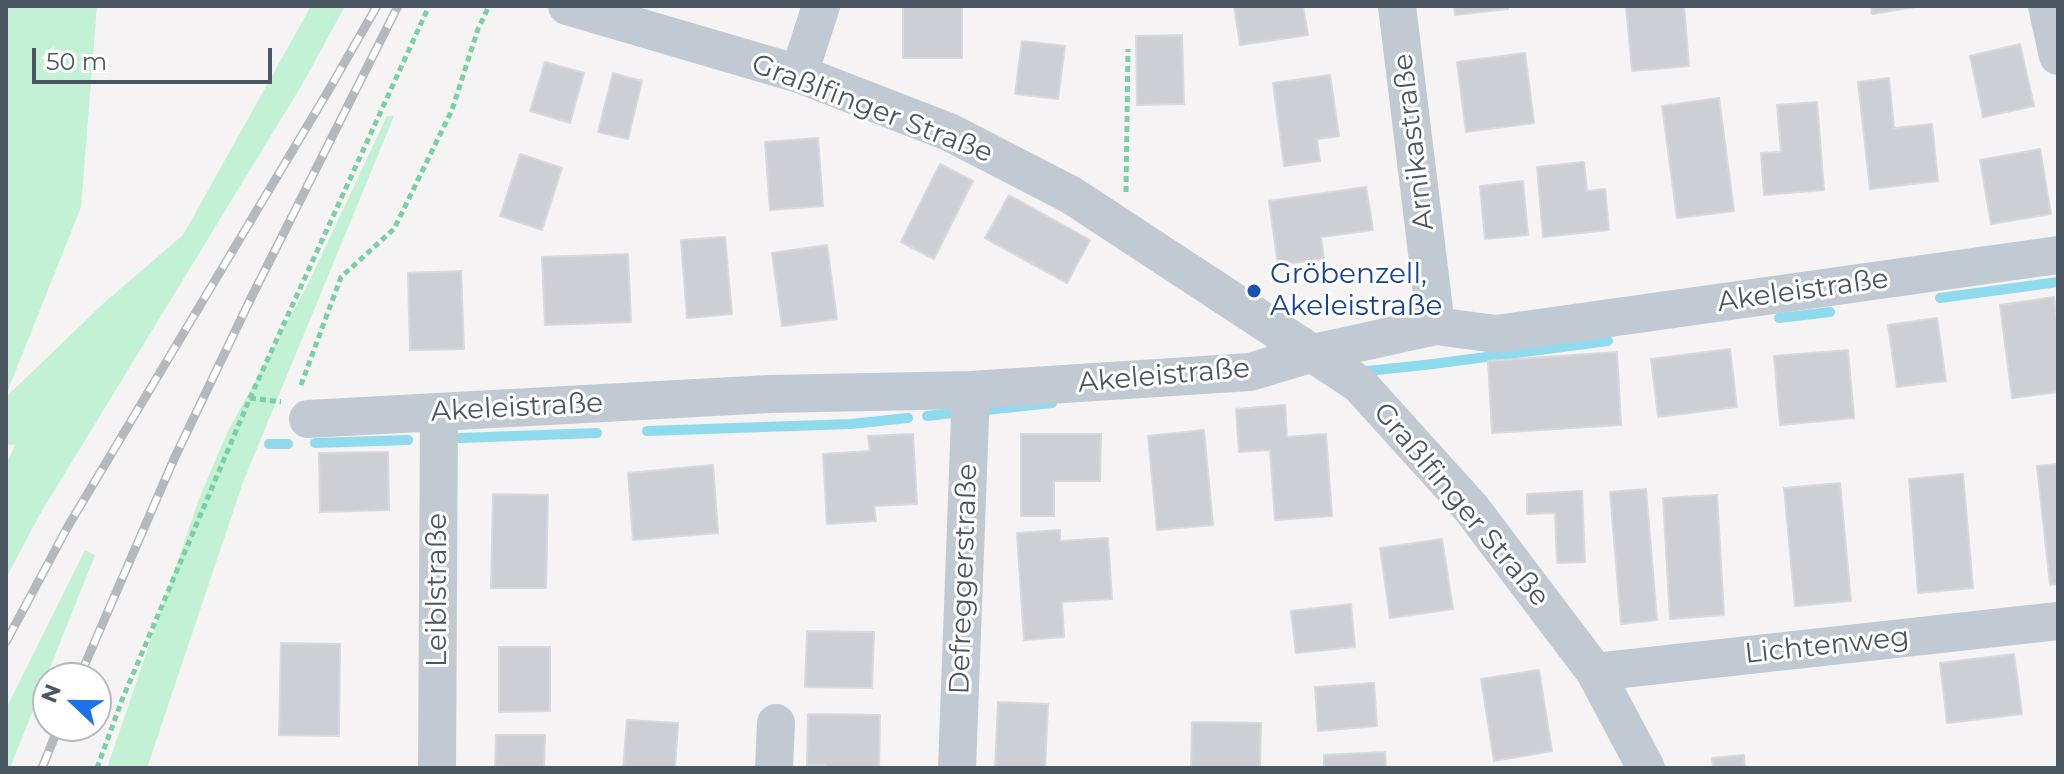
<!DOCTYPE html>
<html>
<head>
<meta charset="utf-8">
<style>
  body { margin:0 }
  #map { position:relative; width:2064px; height:774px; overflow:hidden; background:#f5f3f3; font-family:Montserrat,sans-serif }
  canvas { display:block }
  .frame { position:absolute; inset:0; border:8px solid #4a5661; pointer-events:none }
  .north { position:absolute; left:32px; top:662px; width:80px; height:80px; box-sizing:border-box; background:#fff; border:2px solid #b7bbc0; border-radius:50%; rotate:292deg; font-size:22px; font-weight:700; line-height:32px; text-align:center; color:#4a5661 }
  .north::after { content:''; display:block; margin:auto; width:28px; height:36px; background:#1a73e8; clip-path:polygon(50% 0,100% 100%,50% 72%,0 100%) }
  .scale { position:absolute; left:32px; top:48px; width:240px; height:36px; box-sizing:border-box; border:4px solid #4a5661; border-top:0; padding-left:10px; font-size:24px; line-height:28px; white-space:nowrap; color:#4a5661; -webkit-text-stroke:6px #fff; paint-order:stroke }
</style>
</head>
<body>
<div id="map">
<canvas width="2064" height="774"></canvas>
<div class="frame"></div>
<div class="north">N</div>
<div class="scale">50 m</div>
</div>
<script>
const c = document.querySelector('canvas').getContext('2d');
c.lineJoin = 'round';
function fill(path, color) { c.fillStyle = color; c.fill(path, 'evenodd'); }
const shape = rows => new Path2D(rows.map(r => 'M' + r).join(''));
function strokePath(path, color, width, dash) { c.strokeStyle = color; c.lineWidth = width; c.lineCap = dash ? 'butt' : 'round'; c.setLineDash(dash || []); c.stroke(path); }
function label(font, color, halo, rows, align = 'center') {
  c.font = font + ' Montserrat,sans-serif'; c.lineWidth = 6; c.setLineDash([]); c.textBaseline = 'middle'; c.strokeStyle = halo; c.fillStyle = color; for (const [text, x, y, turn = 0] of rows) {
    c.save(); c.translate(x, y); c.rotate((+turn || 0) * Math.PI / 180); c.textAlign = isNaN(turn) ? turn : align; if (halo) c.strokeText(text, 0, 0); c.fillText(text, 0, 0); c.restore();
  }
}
fill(shape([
  [6,6,97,6,81,207,6,395],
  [311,6,345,6,303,83,40,514,6,578,6,465,15,445,6,444,6,397,105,302,183,235],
  [387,116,394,116,243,482,147,768,107,768,199,499,227,433,309,282],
  [85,550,95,555,10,768,6,768,6,709]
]), '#c3f1d5');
strokePath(shape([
  [1940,298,2058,282],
  [1779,318,1830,312],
  [1368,371,1433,364,1608,341],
  [986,410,1052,403],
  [927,416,953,413],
  [647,431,851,424,908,418],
  [460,438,597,433],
  [315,443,408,440],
  [269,444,288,444]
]), '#90daee', 10);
const building = shape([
  [1234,6,1303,6,1308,35,1240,45,1234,6],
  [1454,6,1508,6,1508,9,1455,15,1454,6],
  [1626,6,1684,6,1689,66,1632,71,1626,6],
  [1871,6,1921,6,1872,14,1871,6],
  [903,7,962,7,962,58,903,58,903,7],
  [1182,35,1184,104,1137,105,1136,36,1182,35],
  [1022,41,1065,46,1058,99,1015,94,1022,41],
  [2020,44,2034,106,1983,117,1970,56,2020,44],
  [1525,53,1534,123,1466,132,1457,62,1525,53],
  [545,62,584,73,570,123,530,111,545,62],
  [613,73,642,81,628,139,598,132,613,73],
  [1330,75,1339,136,1317,139,1320,161,1284,166,1273,83,1330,75],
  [1889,78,1894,128,1932,124,1938,181,1870,189,1858,82,1889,78],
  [1719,98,1734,211,1677,218,1662,106,1719,98],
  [1817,102,1824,190,1764,195,1761,153,1781,152,1777,105,1817,102],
  [818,138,823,206,770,210,765,142,818,138],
  [2040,149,2051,214,1991,224,1980,160,2040,149],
  [520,154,562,168,542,230,500,216,520,154],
  [1584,162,1587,191,1605,189,1609,230,1543,237,1537,167,1584,162],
  [940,164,973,181,934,259,901,242,940,164],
  [1523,181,1528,235,1485,239,1480,186,1523,181],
  [1366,187,1373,230,1321,237,1324,259,1278,265,1269,201,1366,187],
  [1009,195,1090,240,1067,283,985,238,1009,195],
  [725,237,732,314,687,318,681,240,725,237],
  [827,245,837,319,782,326,772,253,827,245],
  [628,254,631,322,545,325,542,257,628,254],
  [461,271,464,349,410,350,408,273,461,271],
  [2054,297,2058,330,2058,392,2012,398,2000,305,2054,297],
  [1937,318,1946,381,1897,387,1888,325,1937,318],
  [1730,349,1737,407,1658,417,1651,359,1730,349],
  [1848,350,1854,418,1780,425,1774,356,1848,350],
  [1617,352,1621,425,1492,433,1488,361,1617,352],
  [1285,405,1287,437,1326,434,1332,516,1275,520,1270,450,1239,452,1236,409,1285,405],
  [1204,430,1213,525,1157,530,1148,436,1204,430],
  [913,434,917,504,874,506,876,521,827,524,823,454,870,451,868,436,913,434],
  [1021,434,1101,434,1100,481,1054,481,1054,516,1021,516,1021,434],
  [388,452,389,510,320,512,319,453,388,452],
  [2058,464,2058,584,2050,585,2037,466,2058,464],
  [713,465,718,533,633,540,628,473,713,465],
  [1963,474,1973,588,1918,593,1909,479,1963,474],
  [1840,483,1851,601,1795,606,1784,488,1840,483],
  [1646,489,1657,620,1621,624,1610,492,1646,489],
  [1582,491,1585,562,1557,563,1555,513,1527,514,1527,494,1582,491],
  [493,494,548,495,546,588,491,588,493,494],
  [1717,495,1724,615,1670,619,1663,498,1717,495],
  [1060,530,1060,541,1108,538,1112,599,1062,602,1064,637,1024,640,1017,533,1060,530],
  [1442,539,1453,609,1390,618,1380,548,1442,539],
  [1351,604,1355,647,1296,653,1291,611,1351,604],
  [807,631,874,632,872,688,805,687,807,631],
  [281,643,340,644,339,736,279,735,281,643],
  [499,647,550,647,550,711,499,712,499,647],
  [2014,654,2022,714,1947,723,1940,663,2014,654],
  [1539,670,1552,751,1494,761,1481,679,1539,670],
  [1374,683,1377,726,1318,731,1315,687,1374,683],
  [998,702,1048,704,1045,768,995,768,998,702],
  [808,714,880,715,879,768,825,768,825,765,807,765,808,714],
  [627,720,678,723,675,768,623,768,627,720],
  [1192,722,1261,723,1260,768,1191,768,1192,722],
  [496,735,545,735,544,768,495,768,496,735],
  [1385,752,1386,768,1324,768,1324,755,1385,752],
  [1744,755,1745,768,1713,768,1712,758,1744,755]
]);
fill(building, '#cdcfd5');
strokePath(building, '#d7d9de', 2);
strokePath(shape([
  [1126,192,1128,49],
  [1306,307,1356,305],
  [301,385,341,277,394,229,452,110,478,29,489,6],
  [250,398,281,402],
  [97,768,122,700,250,398,429,6]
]), '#7ad0a6', 5, [6, 4]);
strokePath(shape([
  [567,6,799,74,949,132,1071,195,1359,384,1471,508,1595,672,1646,768],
  [1397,6,1436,326],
  [2047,6,2058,56],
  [799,74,821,6],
  [308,419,770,394,971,390,1250,372,1313,353,1436,326,1496,334,2058,255],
  [1595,672,2058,621],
  [437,768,439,412],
  [774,768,776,723],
  [957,768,971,390]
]), '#c1cad2', 38);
const rail = shape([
  [6,642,67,528,327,93,377,6],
  [79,678,174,459,252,296,398,6],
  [42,768,59,726]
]);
strokePath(rail, '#b5b8bd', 9);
strokePath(rail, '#fff', 6, [18]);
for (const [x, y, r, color] of [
  [1254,291,8,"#1a4fb4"]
]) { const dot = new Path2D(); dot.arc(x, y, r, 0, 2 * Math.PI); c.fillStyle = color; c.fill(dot); strokePath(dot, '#fff', 3); }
label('28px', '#4a5661', '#fff', [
  ["Graßlfinger Straße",872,109,21],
  ["Arnikastraße",1414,142,-97],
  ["Akeleistraße",1803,291,-8],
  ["Akeleistraße",1164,376,-5],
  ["Akeleistraße",517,408,-3],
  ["Graßlfinger Straße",1461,505,50],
  ["Defreggerstraße",964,579,-88],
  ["Leiblstraße",438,590,-90],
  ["Lichtenweg",1827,646,-6]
]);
label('28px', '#164399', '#fff', [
  ["Gröbenzell,",1270,275],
  ["Akeleistraße",1270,307]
], 'left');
</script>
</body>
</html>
